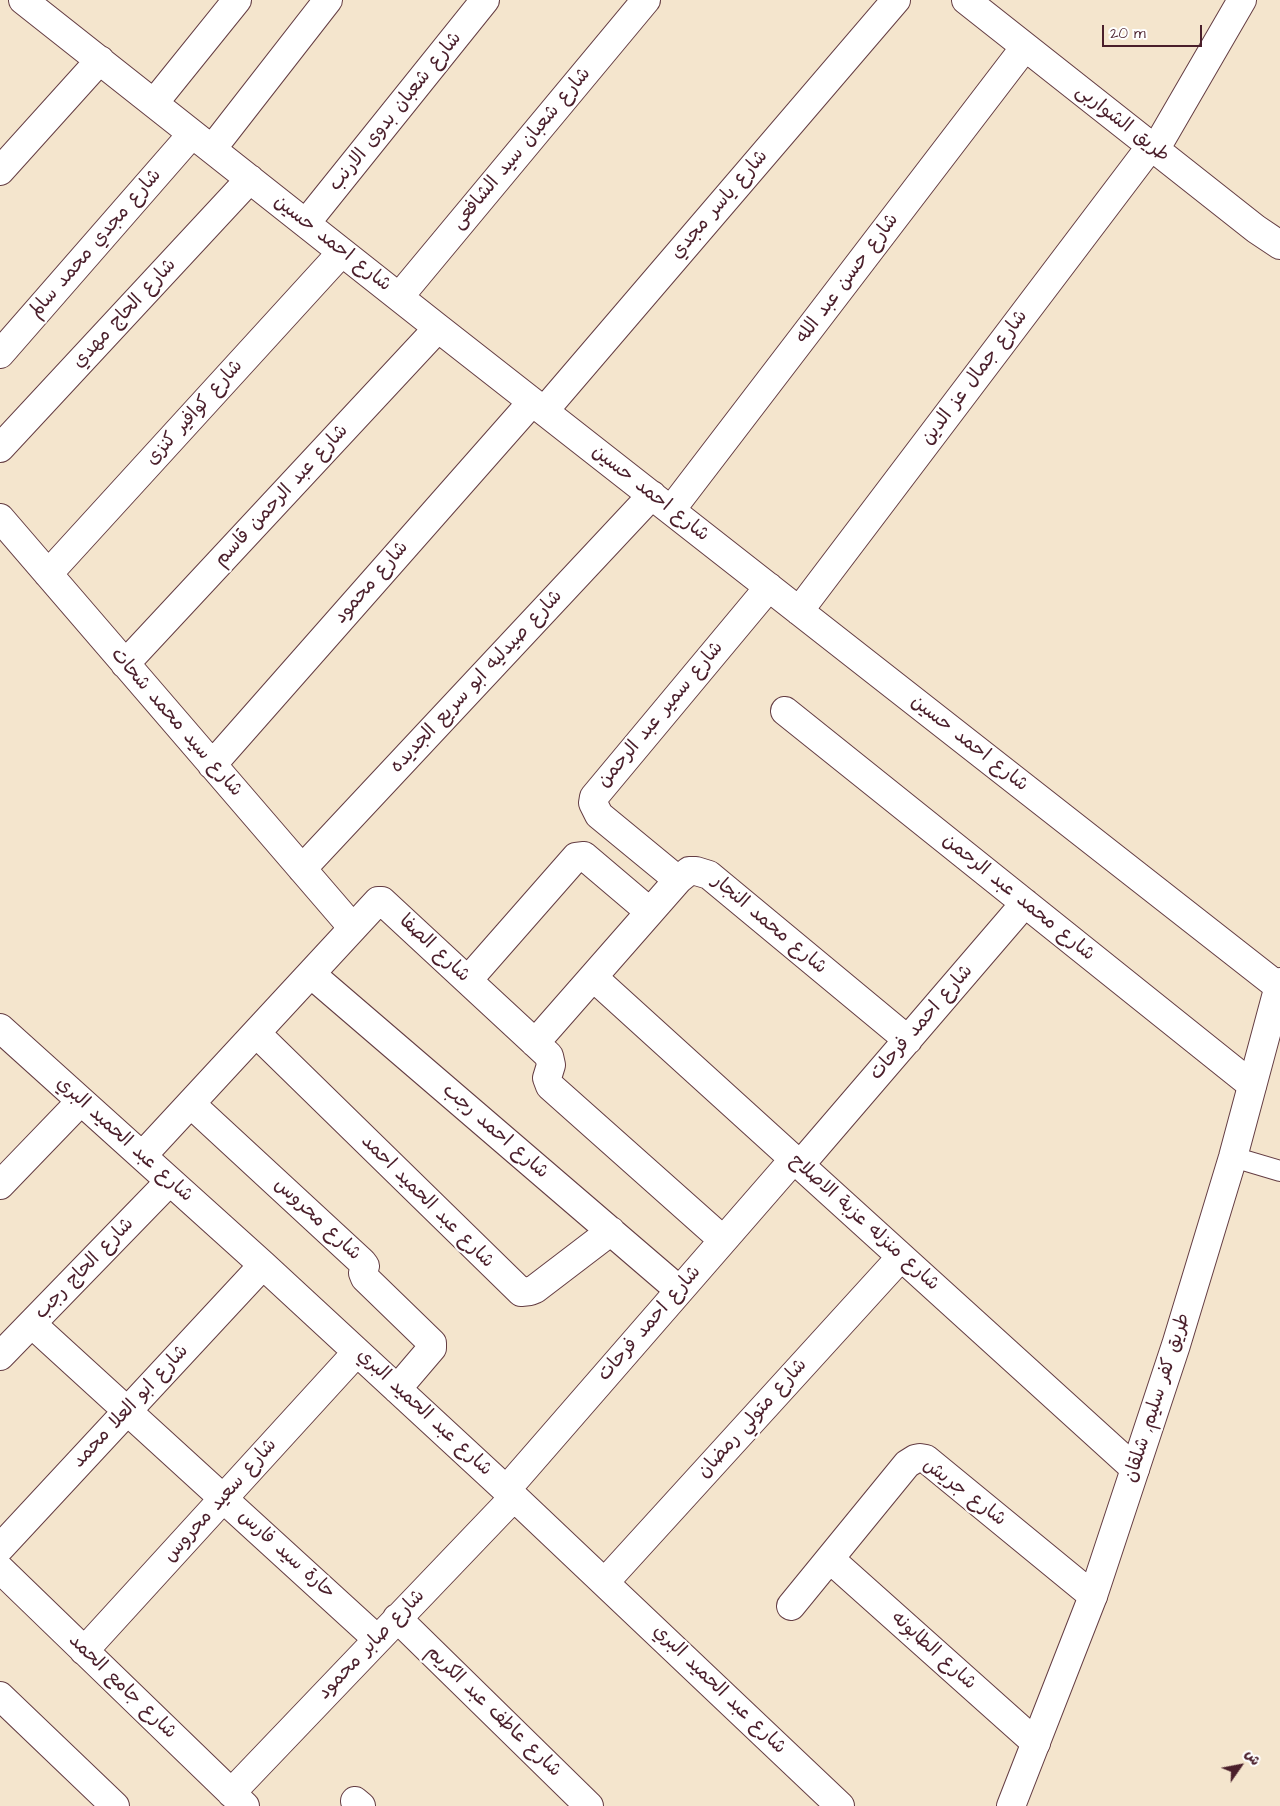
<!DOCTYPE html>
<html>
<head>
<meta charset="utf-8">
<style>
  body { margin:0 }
  #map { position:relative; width:1280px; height:1806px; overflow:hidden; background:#f4e5cd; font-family:"Architects Daughter","Playpen Sans Arabic",sans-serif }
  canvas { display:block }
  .north { position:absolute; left:1215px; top:1741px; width:50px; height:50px; -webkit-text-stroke:4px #fff; paint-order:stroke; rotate:57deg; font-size:14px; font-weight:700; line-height:20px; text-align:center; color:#4a1f2b }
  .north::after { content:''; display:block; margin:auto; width:18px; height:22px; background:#4a1f2b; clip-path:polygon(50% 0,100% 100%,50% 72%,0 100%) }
  .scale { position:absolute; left:1102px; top:25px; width:100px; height:22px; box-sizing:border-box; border:2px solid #4a1f2b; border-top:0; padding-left:6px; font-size:15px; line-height:18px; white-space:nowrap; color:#4a1f2b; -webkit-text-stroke:4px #fff; paint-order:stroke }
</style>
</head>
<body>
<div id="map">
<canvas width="1280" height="1806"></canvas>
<div class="north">ش</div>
<div class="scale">20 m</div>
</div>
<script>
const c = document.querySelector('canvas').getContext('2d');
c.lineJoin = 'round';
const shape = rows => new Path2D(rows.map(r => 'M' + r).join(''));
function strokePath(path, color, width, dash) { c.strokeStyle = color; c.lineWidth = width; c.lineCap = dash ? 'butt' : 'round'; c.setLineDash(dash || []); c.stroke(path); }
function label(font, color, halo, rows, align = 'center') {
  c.font = font + ' "Architects Daughter","Playpen Sans Arabic",sans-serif'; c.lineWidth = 4.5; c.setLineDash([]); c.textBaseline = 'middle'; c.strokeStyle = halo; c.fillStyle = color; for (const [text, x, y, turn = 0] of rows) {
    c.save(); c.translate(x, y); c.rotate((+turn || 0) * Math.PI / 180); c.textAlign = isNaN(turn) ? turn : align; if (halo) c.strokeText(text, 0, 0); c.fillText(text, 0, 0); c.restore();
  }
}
const lane = shape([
  [1233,1157,1280,1171]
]);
const street = shape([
  [23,0,438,328,1279,987],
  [966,0,1256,229,1280,245],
  [154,103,237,0],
  [212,149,328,0],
  [1155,150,1242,0],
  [0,171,100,60],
  [306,223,485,0],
  [399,297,646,0],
  [0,354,192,134],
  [544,411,896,0],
  [0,448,250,179],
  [671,510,1025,47],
  [0,518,353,928],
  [48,574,342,252],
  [799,611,1151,146],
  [125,664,438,328],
  [785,711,1252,1085],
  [212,765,532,402],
  [302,869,652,495],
  [678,880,599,815,593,803,594,797,769,587],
  [311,974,679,1290],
  [593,977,1135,1469],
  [468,980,576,857,584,856,650,912],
  [0,1028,263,1265,514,1497,840,1806],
  [256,1033,521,1292,530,1291,535,1289,611,1231],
  [535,1043,678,880,689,871,696,871,709,875,908,1040],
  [191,1104,362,1262,365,1266,363,1273,365,1278,432,1343,432,1348,397,1389],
  [142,1156,378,901,382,901,546,1053,549,1056,551,1065,547,1078,550,1086,723,1240],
  [800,1165,1025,903],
  [0,1185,81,1101],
  [32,1324,377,1639],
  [0,1356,170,1181],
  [506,1490,794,1159],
  [0,1548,263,1265],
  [830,1559,1036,1743],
  [0,1569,245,1806],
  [605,1582,901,1257],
  [791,1606,907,1464,915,1459,920,1458,926,1459,1093,1596],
  [397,1618,589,1806],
  [84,1651,357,1352],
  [0,1696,115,1806],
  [231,1793,514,1497],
  [355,1801,361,1806]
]);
const secondary = shape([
  [1011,1806,1093,1596,1176,1345,1233,1157,1280,982]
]);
strokePath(lane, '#643d43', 22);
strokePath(street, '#643d43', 30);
strokePath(secondary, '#643d43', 30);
strokePath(lane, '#fff', 20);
strokePath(street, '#fff', 28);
strokePath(secondary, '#fff', 28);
label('19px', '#4a1f2b', '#fff', [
  ["شارع شعبان بدوى الارنب",396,112,-51],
  ["طريق الشواربى",1122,124,38],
  ["شارع شعبان سيد الشافعى",522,149,-50],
  ["شارع ياسر مجدي",720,205,-49],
  ["شارع مجدي محمد سالم",96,244,-49],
  ["شارع احمد حسين",332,244,38],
  ["شارع حسن عبد الله",848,279,-53],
  ["شارع الحاج مهدي",125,314,-47],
  ["شارع جمال عز الدين",975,378,-53],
  ["شارع كوافير كنزى",195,413,-48],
  ["شارع احمد حسين",650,494,38],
  ["شارع عبد الرحمن قاسم",282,496,-47],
  ["شارع محمود",372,583,-49],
  ["شارع صيدليه ابو سريع الجديده",477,682,-47],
  ["شارع سمير عبد الرحمن",661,715,-50],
  ["شارع سيد محمد شحات",176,723,49],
  ["شارع احمد حسين",969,744,38],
  ["شارع محمد عبد الرحمن",1018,898,39],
  ["شارع محمد النجار",769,925,40],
  ["شارع الصفا",434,949,43],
  ["شارع احمد فرحات",922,1023,-49],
  ["شارع احمد رجب",495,1132,41],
  ["شارع عبد الحميد البري",124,1140,42],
  ["شارع عبد الحميد احمد",427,1202,45],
  ["شارع محروس",317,1220,43],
  ["شارع منزله عزبة الاصلاح",864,1223,42],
  ["شارع الحاج رجب",85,1269,-46],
  ["شارع احمد فرحات",650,1324,-49],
  ["طريق كفر سليم, شلقان",1158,1398,-72],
  ["شارع ابو العلا محمد",131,1407,-47],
  ["شارع عبد الحميد البري",424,1413,43],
  ["شارع متولي رمضان",753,1419,-48],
  ["شارع جريش",964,1493,37],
  ["شارع سعيد محروس",221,1501,-48],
  ["حارة سيد فارس",286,1555,42],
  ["شارع صابر محمود",372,1645,-46],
  ["شارع الطابونه",933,1651,42],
  ["شارع جامع الحمد",122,1687,44],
  ["شارع عبد الحميد البري",719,1690,44],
  ["شارع عاطف عبد الكريم",493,1712,44]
]);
</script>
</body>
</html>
